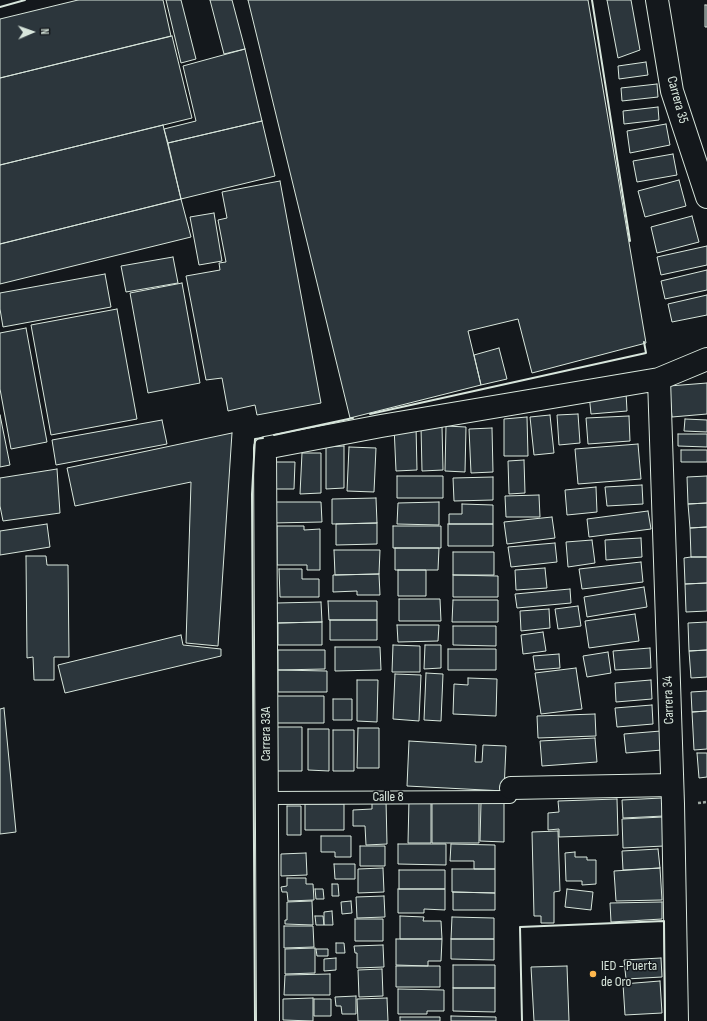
<!DOCTYPE html>
<html>
<head>
<meta charset="utf-8">
<style>
  body { margin:0 }
  #map { position:relative; width:707px; height:1021px; overflow:hidden; background:#14181c; font-family:"Sofia Sans Condensed",sans-serif }
  canvas { display:block }
  .north { position:absolute; left:12px; top:12px; width:40px; height:40px; -webkit-text-stroke:3px #14181c; paint-order:stroke; rotate:88deg; font-size:11px; font-weight:700; line-height:16px; text-align:center; color:#d8e6dc }
  .north::after { content:''; display:block; margin:auto; width:14px; height:18px; background:#d8e6dc; clip-path:polygon(50% 0,100% 100%,50% 72%,0 100%) }
</style>
</head>
<body>
<div id="map">
<canvas width="707" height="1021"></canvas>
<div class="north">N</div>
</div>
<script>
const c = document.querySelector('canvas').getContext('2d');
c.lineJoin = 'round';
function fill(path, color) { c.fillStyle = color; c.fill(path, 'evenodd'); }
const shape = rows => new Path2D(rows.map(r => 'M' + r).join(''));
function strokePath(path, color, width, dash) { c.strokeStyle = color; c.lineWidth = width; c.lineCap = dash ? 'butt' : 'round'; c.setLineDash(dash || []); c.stroke(path); }
function label(font, color, halo, rows, align = 'center') {
  c.font = font + ' "Sofia Sans Condensed",sans-serif'; c.lineWidth = 3; c.setLineDash([]); c.textBaseline = 'middle'; c.strokeStyle = halo; c.fillStyle = color; for (const [text, x, y, turn = 0] of rows) {
    c.save(); c.translate(x, y); c.rotate((+turn || 0) * Math.PI / 180); c.textAlign = isNaN(turn) ? turn : align; if (halo) c.strokeText(text, 0, 0); c.fillText(text, 0, 0); c.restore();
  }
}
const building = shape([
  [78,0,163,0,171,36,0,78,0,19,78,0],
  [166,0,181,0,196,59,181,63,166,0],
  [210,0,232,0,245,49,224,54,210,0],
  [248,0,588,0,646,343,532,373,518,319,468,331,481,385,350,418,248,0],
  [607,0,631,0,640,50,618,58,607,0],
  [705,5,707,5,707,27,705,27,705,5],
  [172,36,192,118,0,165,0,78,172,36],
  [245,49,262,121,168,143,164,129,196,121,183,66,245,49],
  [646,62,648,75,619,79,618,66,646,62],
  [657,84,658,97,622,101,621,88,657,84],
  [658,107,659,120,624,124,623,111,658,107],
  [262,121,275,176,181,199,168,143,262,121],
  [666,124,670,145,630,153,627,131,666,124],
  [163,125,181,199,0,244,0,165,163,125],
  [673,154,677,175,637,182,633,161,673,154],
  [679,180,686,206,645,217,638,191,679,180],
  [280,181,321,403,257,415,255,405,228,411,222,378,206,380,186,276,220,270,219,263,226,262,218,220,227,218,222,192,280,181],
  [181,199,191,237,0,284,0,244,181,199],
  [214,213,222,261,199,265,190,217,214,213],
  [692,216,699,242,657,253,651,227,692,216],
  [707,246,707,265,661,275,657,257,707,246],
  [173,257,178,283,126,292,121,266,173,257],
  [707,270,707,290,665,299,661,281,707,270],
  [105,274,111,307,3,327,0,309,0,293,105,274],
  [182,283,200,383,148,393,130,293,182,283],
  [707,295,707,315,672,322,668,304,707,295],
  [117,309,137,419,51,435,31,325,117,309],
  [26,328,47,442,11,449,0,389,0,333,26,328],
  [499,348,507,379,481,385,474,355,499,348],
  [707,383,707,414,672,417,669,386,707,383],
  [626,392,627,411,591,414,589,394,626,392],
  [578,414,580,443,559,445,557,415,578,414],
  [0,415,10,465,0,467,0,415],
  [550,415,554,453,534,455,530,417,550,415],
  [629,416,630,441,588,444,586,418,629,416],
  [527,417,528,456,504,456,504,419,527,417],
  [685,419,707,420,707,432,684,431,685,419],
  [162,420,167,444,56,465,52,440,162,420],
  [394,426,416,426,417,470,396,471,394,426],
  [442,426,443,470,422,471,421,427,442,426],
  [446,426,466,427,465,472,445,471,446,426],
  [492,428,493,472,471,473,469,429,492,428],
  [232,433,218,646,186,643,191,482,75,506,67,468,232,433],
  [678,434,707,434,707,447,678,446,678,434],
  [638,444,641,479,578,484,575,449,638,444],
  [344,446,344,488,326,489,326,447,344,446],
  [349,447,376,448,374,492,347,491,349,447],
  [681,450,707,450,707,462,681,462,681,450],
  [302,453,321,453,321,493,300,494,302,453],
  [524,460,525,493,509,494,508,461,524,460],
  [276,462,295,462,294,489,276,489,276,462],
  [57,469,60,513,3,521,0,506,0,478,57,469],
  [397,476,443,476,443,498,397,498,397,476],
  [707,476,707,503,688,504,687,477,707,476],
  [493,477,493,500,454,501,453,478,493,477],
  [642,485,643,504,607,506,605,487,642,485],
  [596,487,597,512,567,515,565,490,596,487],
  [539,495,540,517,506,517,505,496,539,495],
  [376,498,377,523,332,524,332,499,376,498],
  [272,502,321,502,322,522,272,523,272,502],
  [439,502,439,525,397,524,398,503,439,502],
  [707,503,707,527,690,528,688,504,707,503],
  [462,504,493,505,493,524,449,524,449,514,462,514,462,504],
  [648,511,651,529,589,537,587,519,648,511],
  [552,517,555,538,507,544,504,522,552,517],
  [377,523,377,544,336,545,336,524,377,523],
  [47,524,50,547,0,555,0,531,47,524],
  [448,524,493,524,493,546,448,546,448,524],
  [277,526,304,526,304,530,320,529,320,570,307,570,307,565,277,565,277,526],
  [393,526,441,526,441,548,393,548,393,526],
  [707,527,707,557,691,557,690,528,707,527],
  [641,538,642,557,606,560,605,540,641,538],
  [592,540,595,563,568,567,566,542,592,540],
  [555,543,557,562,511,567,508,547,555,543],
  [395,548,439,548,438,570,395,570,395,548],
  [334,550,380,550,379,574,335,575,334,550],
  [453,552,494,552,494,575,453,575,453,552],
  [26,556,46,556,47,565,68,565,69,657,54,657,54,680,34,680,33,657,27,658,26,556],
  [691,557,707,557,707,583,685,584,684,558,691,557],
  [641,562,643,582,582,589,579,569,641,562],
  [545,568,547,588,516,590,515,570,545,568],
  [279,569,302,569,302,579,319,579,319,597,280,597,279,569],
  [398,570,426,570,426,596,398,596,398,570],
  [379,574,380,595,357,595,357,591,333,592,333,575,379,574],
  [453,575,498,576,498,597,453,597,453,575],
  [707,583,707,611,686,612,685,584,707,583],
  [644,587,647,607,587,617,584,597,644,587],
  [570,589,571,603,517,608,515,594,570,589],
  [399,599,440,599,441,621,399,621,399,599],
  [453,600,498,600,498,622,452,622,453,600],
  [328,601,377,601,377,620,329,620,328,601],
  [321,602,322,622,277,623,277,603,321,602],
  [578,606,581,626,558,629,555,609,578,606],
  [549,609,550,628,521,631,520,611,549,609],
  [635,614,639,641,589,648,585,621,635,614],
  [330,620,377,620,377,640,330,640,330,620],
  [322,622,322,645,278,645,278,623,322,622],
  [707,622,707,650,689,651,688,623,707,622],
  [397,625,439,625,438,641,398,642,397,625],
  [453,626,496,626,496,646,453,645,453,626],
  [543,632,546,651,523,654,521,635,543,632],
  [181,635,183,645,221,649,221,656,65,693,58,665,181,635],
  [393,645,420,646,420,672,392,672,393,645],
  [425,645,441,645,441,668,424,669,425,645],
  [335,647,380,647,381,670,335,671,335,647],
  [650,648,651,668,615,670,613,651,650,648],
  [448,649,496,649,496,670,448,670,448,649],
  [278,650,325,650,325,669,278,670,278,650],
  [707,650,707,677,691,678,689,651,707,650],
  [608,652,611,673,587,677,583,656,608,652],
  [559,654,560,668,535,670,533,656,559,654],
  [576,668,582,709,541,714,535,673,576,668],
  [278,670,327,671,327,692,278,692,278,670],
  [426,673,443,674,441,721,424,720,426,673],
  [395,674,421,675,419,721,393,719,395,674],
  [468,678,497,679,496,716,453,714,454,684,468,685,468,678],
  [357,680,378,680,377,722,357,721,357,680],
  [651,680,652,699,616,702,615,683,651,680],
  [707,691,707,711,692,712,691,692,707,691],
  [273,696,324,696,324,723,273,723,273,696],
  [333,699,352,699,352,720,333,720,333,699],
  [652,705,653,724,617,727,615,708,652,705],
  [4,708,16,832,0,834,0,709,4,708],
  [707,711,707,749,694,750,692,712,707,711],
  [595,714,596,736,538,738,537,716,595,714],
  [277,727,302,727,302,771,277,771,277,727],
  [358,728,379,728,379,768,357,768,358,728],
  [308,729,329,729,329,771,308,770,308,729],
  [333,730,354,730,354,771,333,771,333,730],
  [661,731,662,750,626,753,624,734,661,731],
  [595,738,597,762,542,766,540,741,595,738],
  [409,741,476,745,475,762,482,762,483,745,506,746,504,791,407,786,409,741],
  [697,753,707,753,707,777,699,778,697,753],
  [662,798,664,816,623,818,622,800,662,798],
  [409,799,431,800,431,843,408,843,409,799],
  [617,799,618,835,559,837,559,829,548,830,548,813,559,812,558,801,617,799],
  [386,800,387,844,366,845,365,826,353,826,353,810,372,809,372,801,386,800],
  [432,800,479,801,479,843,432,843,432,800],
  [481,803,504,803,504,842,480,841,481,803],
  [305,804,344,804,344,830,305,830,305,804],
  [287,806,301,806,301,835,287,835,287,806],
  [663,817,664,846,623,848,622,819,663,817],
  [558,831,560,891,554,892,554,923,541,923,541,916,534,916,532,832,558,831],
  [321,836,351,836,351,857,335,857,335,852,321,852,321,836],
  [398,844,446,844,446,865,398,864,398,844],
  [451,844,495,845,495,869,474,869,474,861,450,861,451,844],
  [360,846,385,846,385,866,360,866,360,846],
  [658,849,660,868,623,870,622,851,658,849],
  [575,852,575,857,587,857,587,860,596,860,596,884,582,885,582,881,566,881,565,853,575,852],
  [306,853,307,875,281,876,281,854,306,853],
  [334,864,355,864,355,879,335,879,334,864],
  [383,868,384,892,358,893,358,869,383,868],
  [660,868,662,900,616,901,614,871,660,868],
  [452,869,495,869,495,893,452,892,452,869],
  [399,870,445,870,445,889,399,889,399,870],
  [287,878,306,878,306,884,313,884,314,900,288,901,287,892,282,892,281,887,287,886,287,878],
  [332,884,338,884,339,896,332,896,332,884],
  [315,889,323,889,324,899,316,899,315,889],
  [398,889,445,889,445,910,424,909,424,913,398,913,398,889],
  [567,889,593,892,591,910,565,907,567,889],
  [453,892,495,893,495,910,453,910,453,892],
  [384,896,385,917,357,918,356,897,384,896],
  [312,901,313,925,285,924,285,920,287,920,287,902,312,901],
  [351,901,352,913,342,914,341,902,351,901],
  [662,902,662,919,611,922,610,903,662,902],
  [332,911,333,925,324,925,324,912,332,911],
  [315,916,323,916,324,925,316,925,315,916],
  [400,916,424,917,423,921,441,921,442,939,400,939,400,916],
  [452,917,494,918,494,939,451,939,452,917],
  [355,919,383,919,383,941,355,941,355,919],
  [284,926,313,926,314,947,284,948,284,926],
  [396,939,442,939,441,961,428,961,428,966,396,965,396,939],
  [451,939,494,939,494,960,451,959,451,939],
  [336,943,344,943,345,953,336,953,336,943],
  [383,945,384,967,357,968,357,953,355,953,354,946,383,945],
  [315,948,315,973,285,974,285,949,315,948],
  [316,949,328,949,328,956,317,956,316,949],
  [336,958,336,970,324,971,324,959,336,958],
  [661,958,662,977,626,979,624,960,661,958],
  [453,965,495,965,495,988,453,988,453,965],
  [396,966,440,966,440,987,396,987,396,966],
  [567,966,569,1021,534,1021,531,967,567,966],
  [382,969,383,996,359,997,358,970,382,969],
  [330,974,330,995,284,995,285,975,330,974],
  [660,981,662,1013,625,1015,623,984,660,981],
  [453,988,495,988,495,1012,453,1011,453,988],
  [398,989,444,990,444,1011,427,1011,427,1014,398,1014,398,989],
  [356,996,356,1014,342,1014,341,1006,336,1006,335,997,356,996],
  [313,998,313,1021,283,1020,283,999,313,998],
  [387,998,388,1021,358,1021,357,999,387,998],
  [314,999,331,999,331,1016,314,1016,314,999],
  [451,1016,496,1017,496,1021,451,1021,451,1016],
  [400,1017,440,1017,440,1021,400,1021,400,1017]
]);
fill(building, '#2c363c');
strokePath(building, '#d8e6dc', 1);
const lane = shape([
  [266,798,510,797]
]);
const street = shape([
  [657,0,672,91,707,197],
  [659,379,673,804,677,1021],
  [511,788,672,785],
  [268,1021,265,448,381,426,659,379,707,359]
]);
strokePath(lane, '#d8e6dc', 14);
strokePath(street, '#d8e6dc', 24);
strokePath(shape([
  [698,803,707,802]
]), '#9da8a2', 2.5, [3, 2]);
strokePath(lane, '#14181c', 12);
strokePath(street, '#14181c', 22);
strokePath(shape([
  [592,0,630,241],
  [0,7,25,0],
  [370,414,646,353,644,342],
  [274,435,353,418],
  [255,1021,252,494,255,439,263,438],
  [522,1021,520,927,664,921,665,1021]
]), '#d8e6dc', 2);
for (const [x, y, r, color] of [
  [593,974,4,"#ffb74d"]
]) { const dot = new Path2D(); dot.arc(x, y, r, 0, 2 * Math.PI); c.fillStyle = color; c.fill(dot); strokePath(dot, '#14181c', 1.5); }
label('14px', '#d8e6dc', '#14181c', [
  ["Carrera 35",677,100,75],
  ["Carrera 34",669,700,-92],
  ["Carrera 33A",266,734,-90],
  ["Calle 8",388,797]
]);
label('14px', '#d8e6dc', '#14181c', [
  ["IED - Puerta",601,966],
  ["de Oro",601,982]
], 'left');
</script>
</body>
</html>
